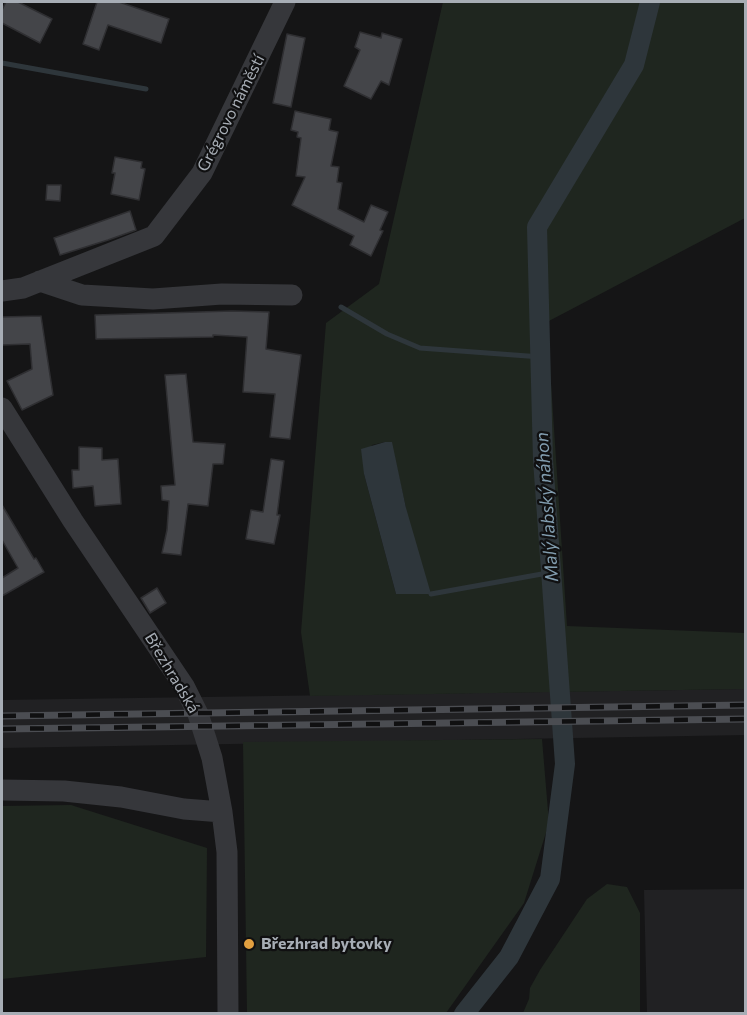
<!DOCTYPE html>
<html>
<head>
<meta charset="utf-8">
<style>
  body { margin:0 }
  #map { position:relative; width:747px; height:1015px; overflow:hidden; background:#151516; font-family:Commissioner,sans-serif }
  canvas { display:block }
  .frame { position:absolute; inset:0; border:3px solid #a7adb5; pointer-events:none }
</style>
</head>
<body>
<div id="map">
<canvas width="747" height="1015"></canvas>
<div class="frame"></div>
</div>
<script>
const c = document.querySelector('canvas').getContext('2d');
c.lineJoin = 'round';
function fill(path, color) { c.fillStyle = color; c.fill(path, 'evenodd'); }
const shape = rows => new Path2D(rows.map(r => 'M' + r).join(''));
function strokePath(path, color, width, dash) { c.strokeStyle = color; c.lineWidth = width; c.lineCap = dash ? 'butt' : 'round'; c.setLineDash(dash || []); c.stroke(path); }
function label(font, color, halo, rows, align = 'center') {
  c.font = font + ' Commissioner,sans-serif'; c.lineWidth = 4.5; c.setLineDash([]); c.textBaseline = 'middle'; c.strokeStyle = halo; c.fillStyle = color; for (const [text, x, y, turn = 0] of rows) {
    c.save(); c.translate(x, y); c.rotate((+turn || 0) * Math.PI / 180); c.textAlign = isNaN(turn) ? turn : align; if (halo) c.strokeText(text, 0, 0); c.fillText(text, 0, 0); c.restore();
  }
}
fill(shape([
  [745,689,746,735,2,748,2,700],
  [745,889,745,1013,647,1013,644,890]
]), '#212123');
fill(shape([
  [443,2,745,2,745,218,547,322,567,626,745,633,745,689,310,696,301,632,326,323,379,284],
  [385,442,391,442,406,508,396,594,364,474,372,445],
  [542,739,549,823,524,903,446,1013,247,1013,243,742],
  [71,805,207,848,206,957,2,979,2,806],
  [607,884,627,887,640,913,640,1013,523,1013,529,999,530,988,540,970,587,899]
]), '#1f261f');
fill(shape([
  [385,442,392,442,406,508,431,594,396,594,364,474,361,449]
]), '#2e363b');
strokePath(shape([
  [2,63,146,89],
  [341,307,387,334,420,348,541,357],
  [431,594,553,572]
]), '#2e363b', 5);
strokePath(shape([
  [464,1014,509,957,550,879,565,764,543,460,537,227,634,65,650,2]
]), '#2e363b', 20);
const building = shape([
  [6,2,18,2,52,19,40,43,2,23,2,10,6,2],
  [97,2,119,2,169,19,161,43,108,25,99,50,83,44,97,2],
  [360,32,381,38,382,33,402,39,389,85,381,81,371,99,344,86,360,50,355,47,360,32],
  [287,34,305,38,291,107,273,103,287,34],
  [295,111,331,119,329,130,338,132,331,166,339,167,337,182,342,183,338,209,364,222,371,205,388,212,380,230,383,231,371,256,350,245,354,236,292,205,305,177,296,176,301,138,297,137,298,132,291,130,295,111],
  [115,157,142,162,141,168,145,169,139,200,111,194,115,173,112,173,115,157],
  [47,185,61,185,60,201,46,200,47,185],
  [130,211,136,230,108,240,60,255,54,238,130,211],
  [232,311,269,312,266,349,301,355,290,439,270,437,275,394,243,392,247,337,213,335,213,337,96,339,95,315,232,311],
  [41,316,53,395,22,410,7,381,32,369,30,344,2,345,2,317,41,316],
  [186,374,193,442,225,444,223,464,213,464,208,506,188,504,181,555,162,553,167,530,169,501,162,500,161,486,175,485,165,375,186,374],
  [79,447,102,448,102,460,118,459,121,504,95,506,93,486,73,488,72,470,79,470,79,447],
  [271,459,284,461,277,515,280,515,274,544,246,539,251,510,263,512,271,459],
  [2,505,34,559,36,558,44,572,2,596,2,578,18,568,2,540,2,505],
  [157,588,166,603,150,613,141,598,157,588]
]);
fill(building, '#444549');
strokePath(building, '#2f2f32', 1.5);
strokePath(shape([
  [40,281,82,295,153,299,222,294,292,295],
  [2,291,23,288,154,236,202,173,285,2],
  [2,408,73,521,184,686,198,714,212,758,222,812,227,852,228,1014],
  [2,790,64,791,121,797,184,809,222,812]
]), '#36373b', 21);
const rail = shape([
  [2,716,746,705],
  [2,729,746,719]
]);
strokePath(rail, '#4b4d52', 7);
strokePath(rail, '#101011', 4.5, [14]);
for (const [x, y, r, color] of [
  [249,944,6,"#e2a040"]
]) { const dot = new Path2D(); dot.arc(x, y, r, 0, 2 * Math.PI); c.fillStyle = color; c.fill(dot); strokePath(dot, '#101011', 2); }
label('16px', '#a7adb5', '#101011', [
  ["Grégrovo náměstí",231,113,-63],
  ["Březhradská",172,673,59]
]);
label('bold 16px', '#a7adb5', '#101011', [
  ["Březhrad bytovky",261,944]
], 'left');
label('italic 18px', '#819cae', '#101011', [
  ["Malý labský náhon",547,507,-94]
]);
</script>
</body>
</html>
